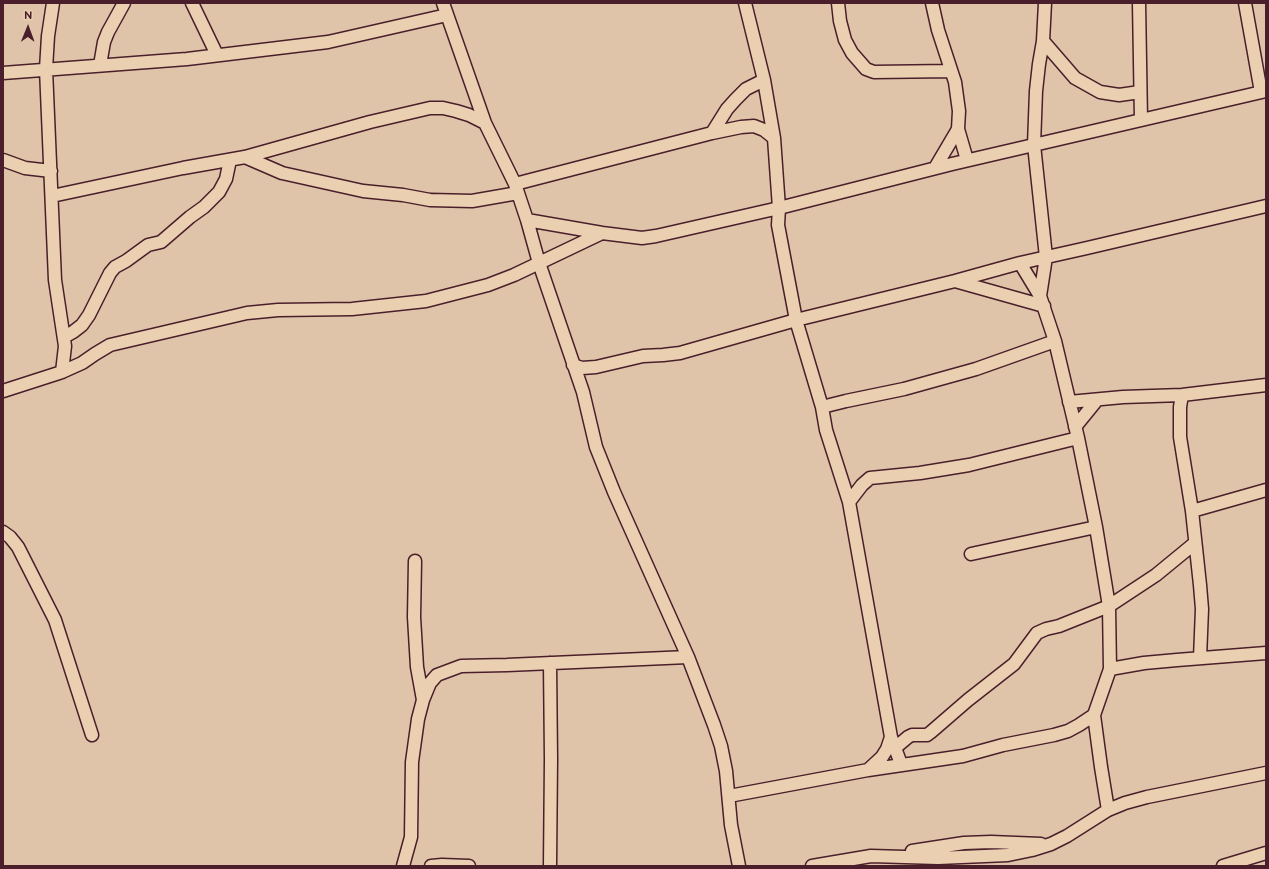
<!DOCTYPE html>
<html>
<head>
<meta charset="utf-8">
<style>
  body { margin:0 }
  #map { position:relative; width:1269px; height:869px; overflow:hidden; background:#e0c4a9; font-family:"Balsamiq Sans",sans-serif }
  canvas { display:block }
  .frame { position:absolute; inset:0; border:4px solid #4a1f2b; pointer-events:none }
  .north { position:absolute; left:8px; top:8px; width:40px; height:40px; -webkit-text-stroke:3px #eacfb1; paint-order:stroke; rotate:1deg; font-size:11px; font-weight:700; line-height:16px; text-align:center; color:#4a1f2b }
  .north::after { content:''; display:block; margin:auto; width:14px; height:18px; background:#4a1f2b; clip-path:polygon(50% 0,100% 100%,50% 72%,0 100%) }
</style>
</head>
<body>
<div id="map">
<canvas width="1269" height="869"></canvas>
<div class="frame"></div>
<div class="north">N</div>
</div>
<script>
const c = document.querySelector('canvas').getContext('2d');
c.lineJoin = 'round';
const shape = rows => new Path2D(rows.map(r => 'M' + r).join(''));
function strokePath(path, color, width, dash) { c.strokeStyle = color; c.lineWidth = width; c.lineCap = dash ? 'butt' : 'round'; c.setLineDash(dash || []); c.stroke(path); }
const street = shape([
  [53,3,48,36,46,69,55,280,65,346,62,372],
  [192,3,217,55],
  [443,3,485,123,515,184,527,220,539,263,583,392,596,447,614,492,688,657,714,725,721,746,726,771,731,825,739,866],
  [745,3,764,80,774,138,779,208,778,225,796,320,822,407,826,430,849,502,891,737,901,764],
  [838,3,840,21,845,40,852,53,866,69,874,72,951,71],
  [932,3,938,30,955,82,959,111,958,129,967,160],
  [1139,3,1141,120],
  [1245,3,1261,92],
  [1043,41,1075,78,1100,92,1119,95,1140,92],
  [100,65,104,42,108,32,124,3],
  [3,73,187,59,328,42,447,15],
  [712,133,727,109,736,99,746,89,764,80],
  [245,157,282,173,363,191,403,195,430,200,472,201,518,193],
  [3,160,25,168,51,171],
  [935,168,958,129],
  [515,184,712,133,741,127,754,126,764,130,774,138],
  [52,196,183,168,245,157,370,122,430,108,443,108,456,111,469,115,485,123],
  [527,220,602,233,642,238,656,236,779,208,952,164,1266,91],
  [1020,263,1040,296,1055,341,1078,438,1096,527,1109,606,1110,669,1094,715,1101,767,1108,810],
  [955,281,1044,306],
  [1040,296,1046,257,1034,145,1036,91,1039,64,1043,41,1045,3],
  [64,337,73,332,82,325,89,315,110,273,115,267,126,261,148,245,161,242,190,217,204,207,219,192,226,179,230,160],
  [573,365,582,368,596,367,643,356,663,355,680,353,796,320,955,281,1020,263,1087,248,1266,206],
  [3,391,62,372,82,363,95,354,110,345,247,313,278,310,352,309,426,301,488,285,514,275,602,233],
  [1182,395,1180,407,1180,437,1192,511,1200,585,1202,609,1200,658],
  [1069,402,1123,397,1182,395,1266,385],
  [822,407,846,401,904,389,976,369,1055,341],
  [1075,427,1097,400],
  [849,502,862,485,870,478,920,473,969,465,1078,438],
  [1192,511,1266,490],
  [3,532,10,537,18,547,55,620,92,735],
  [971,554,1096,527],
  [415,561,414,617,417,667,423,700],
  [550,663,551,759,550,866],
  [1110,669,1144,663,1177,660,1266,653],
  [895,748,908,737,912,735,927,735,931,732,968,700,1014,664,1037,633,1046,629,1059,626,1109,606,1156,575,1195,543],
  [868,770,882,757,887,749,891,737],
  [729,796,868,770,963,756,1003,745,1054,735,1068,731,1079,725,1094,715],
  [912,851,964,843,991,842,1041,844],
  [403,866,411,837,412,762,418,719,423,700,430,683,437,675,461,666,507,665,688,657],
  [431,866,442,865,469,866],
  [812,866,871,856,938,858,1008,855,1032,850,1051,844,1067,836,1108,810,1125,803,1147,797,1266,773],
  [1223,866,1266,853]
]);
strokePath(street, '#4a1f2b', 15);
strokePath(street, '#eacfb1', 12);
</script>
</body>
</html>
